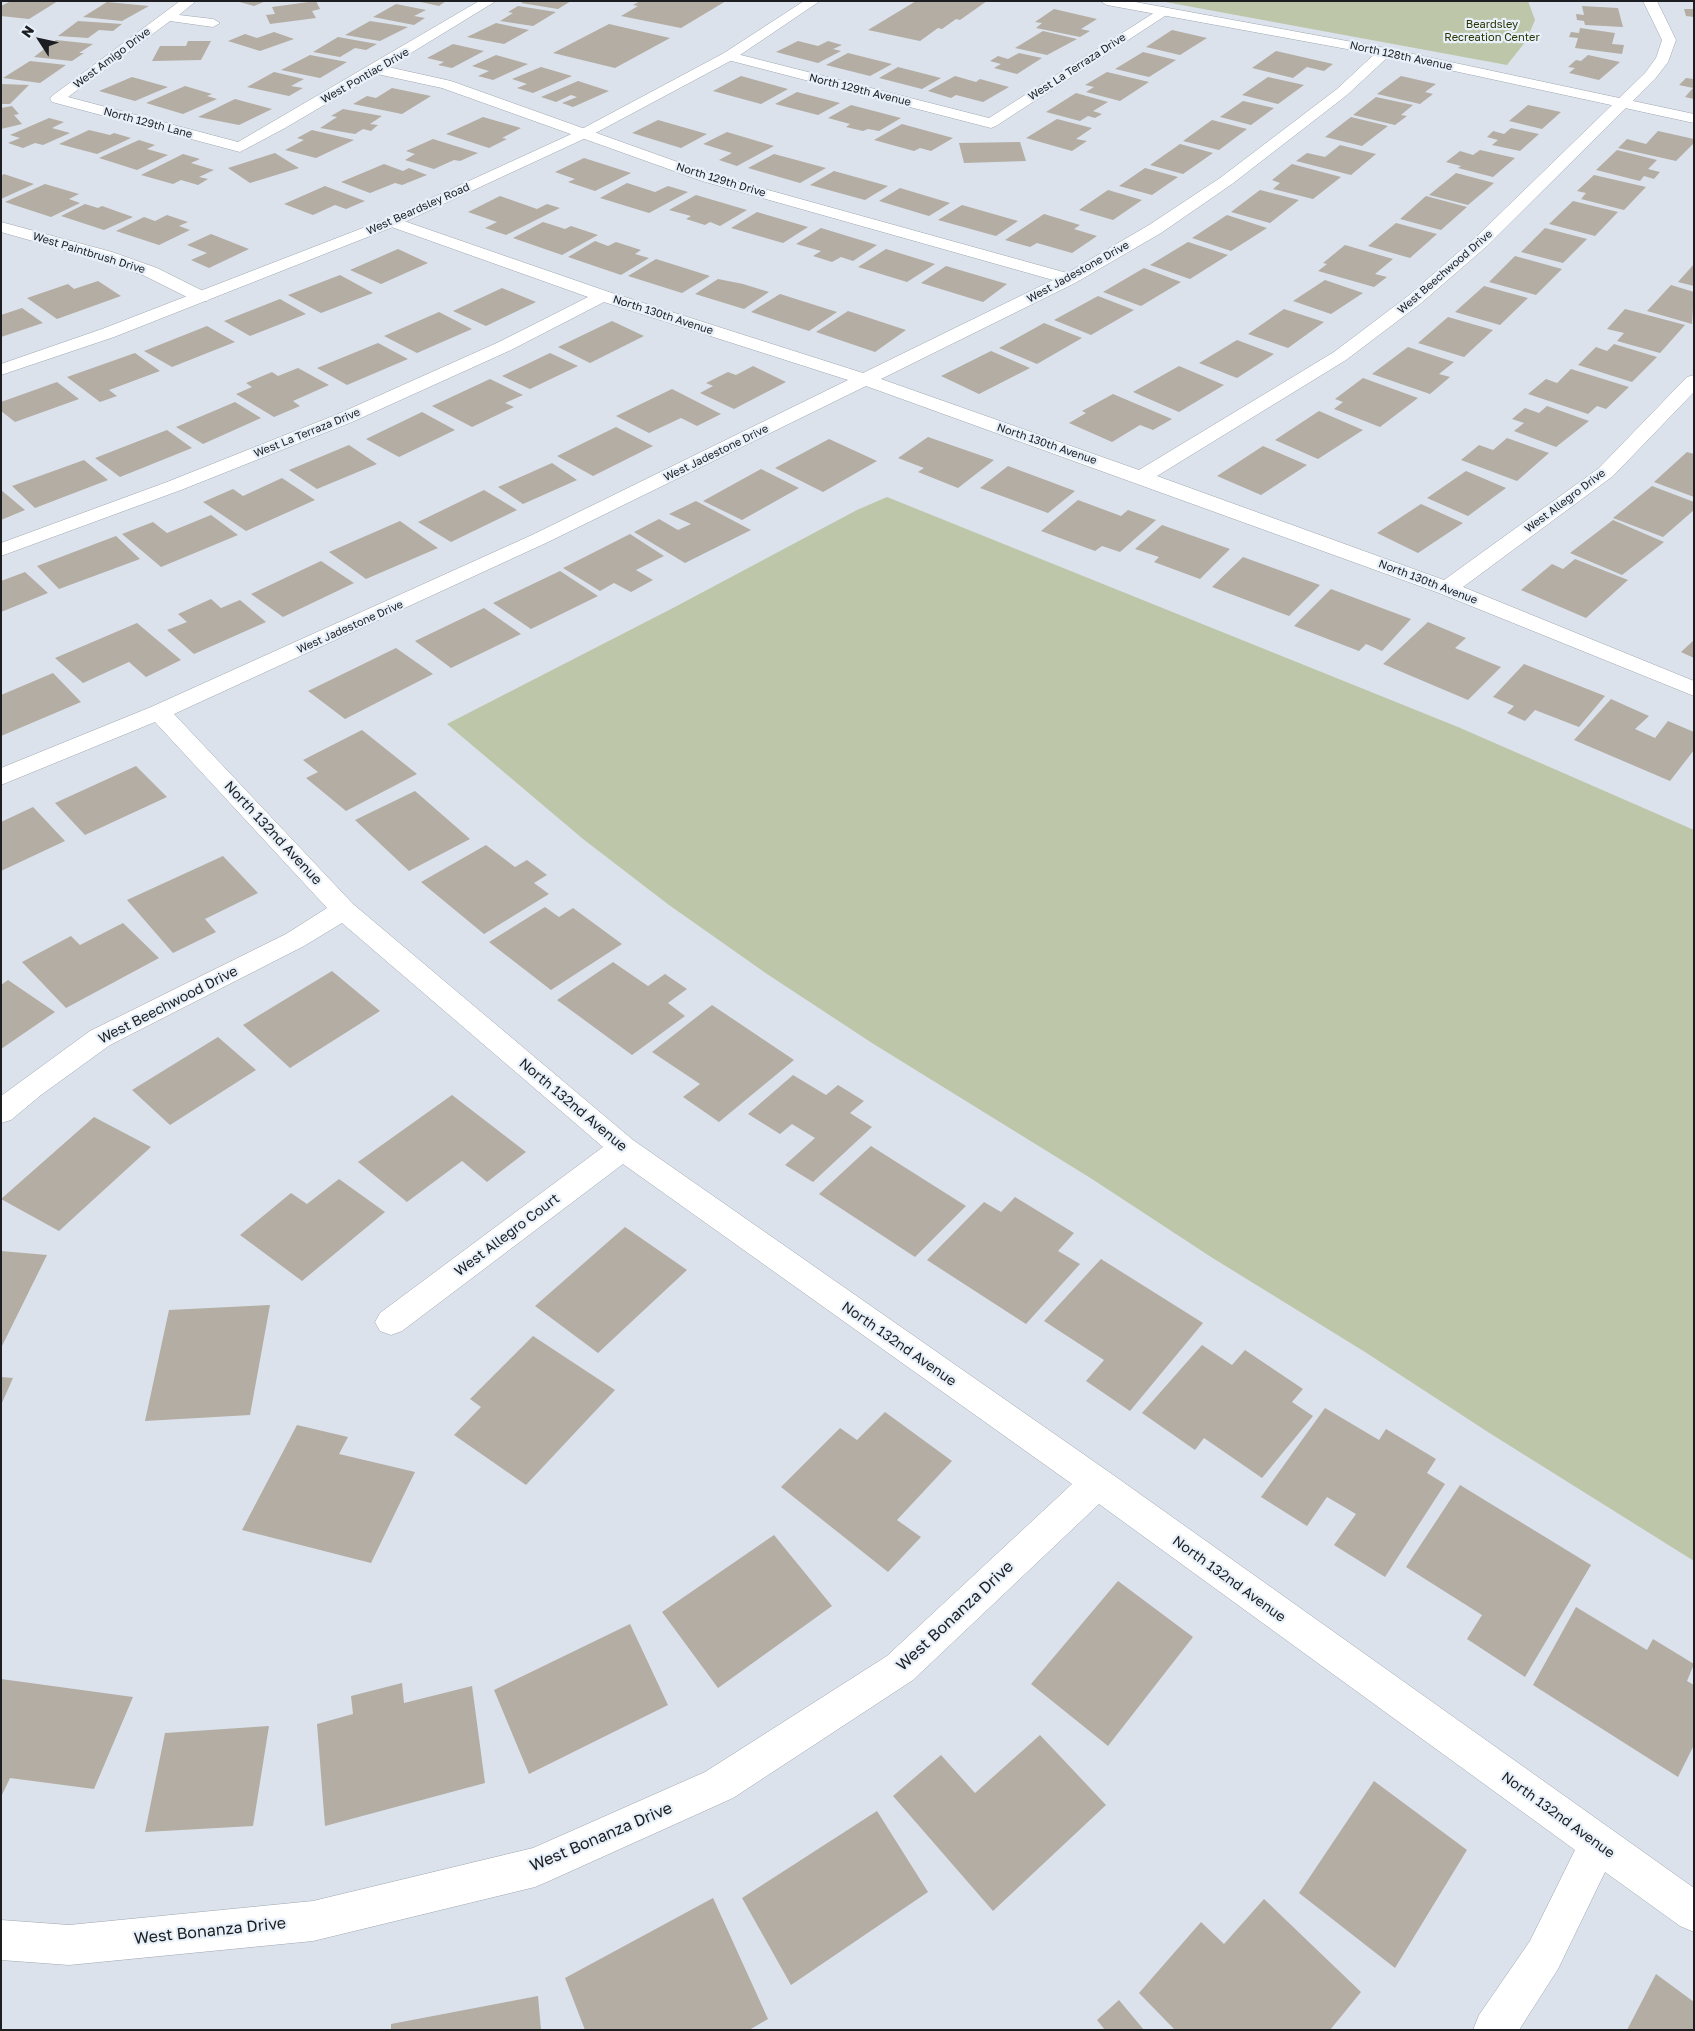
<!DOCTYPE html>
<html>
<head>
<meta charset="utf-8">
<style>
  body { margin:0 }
  #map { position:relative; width:1695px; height:2031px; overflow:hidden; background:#dbe2ec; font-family:"Golos Text",sans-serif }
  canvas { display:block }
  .frame { position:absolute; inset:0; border:2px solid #1c1e22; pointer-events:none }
  .north { position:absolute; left:15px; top:15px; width:50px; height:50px; -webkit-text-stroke:4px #e8f0f9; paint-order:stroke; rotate:305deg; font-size:14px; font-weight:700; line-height:20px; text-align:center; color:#1c1e22 }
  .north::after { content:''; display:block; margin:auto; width:18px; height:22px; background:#1c1e22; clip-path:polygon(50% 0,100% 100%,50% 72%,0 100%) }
</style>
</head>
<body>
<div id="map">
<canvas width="1695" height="2031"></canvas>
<div class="frame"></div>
<div class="north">N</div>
</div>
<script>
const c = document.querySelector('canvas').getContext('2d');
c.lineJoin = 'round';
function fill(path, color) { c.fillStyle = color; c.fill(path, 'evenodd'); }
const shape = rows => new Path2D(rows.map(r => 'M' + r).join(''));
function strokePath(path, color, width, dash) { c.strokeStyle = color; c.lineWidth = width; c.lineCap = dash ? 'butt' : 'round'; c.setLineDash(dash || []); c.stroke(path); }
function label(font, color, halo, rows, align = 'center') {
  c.font = font + ' "Golos Text",sans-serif'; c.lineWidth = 4.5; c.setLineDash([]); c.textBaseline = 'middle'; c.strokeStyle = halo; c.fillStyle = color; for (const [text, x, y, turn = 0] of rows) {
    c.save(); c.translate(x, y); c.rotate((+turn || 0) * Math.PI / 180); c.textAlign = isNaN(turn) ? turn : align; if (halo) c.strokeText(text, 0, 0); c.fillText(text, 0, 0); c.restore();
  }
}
fill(shape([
  [1160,1,1528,1,1535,20,1526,41,1507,65],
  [887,497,1458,727,1694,830,1694,1561,1491,1434,1365,1352,1211,1257,1092,1179,872,1043,767,974,669,905,583,839,447,724,673,608,857,510]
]), '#bdc6a8');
fill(shape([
  [11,1,58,1,29,19,1,16,1,6],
  [236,1,266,1,254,6],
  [316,1,320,9,312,11,316,18,270,24,266,15,275,14,272,7],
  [416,1,446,1,439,6],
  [524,1,571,1,558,9,521,3],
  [640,1,726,1,681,28,621,16,638,6,633,5],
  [916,1,987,1,960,20,956,19,942,29,938,28,920,41,868,30],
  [107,2,149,6,122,21,83,17],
  [396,4,426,10,414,16,425,18,414,25,373,17],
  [518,6,556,12,533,26,500,21,513,13,508,12],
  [1582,6,1618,8,1623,27,1585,25,1584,21,1577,20,1576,14,1584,15],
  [1054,9,1097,19,1081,29,1090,31,1080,37,1036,28,1042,23,1035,22],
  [1684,9,1694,9,1694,17,1686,16],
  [78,21,122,24,113,31,99,30,88,38,58,36],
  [370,21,408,27,380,41,345,35],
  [496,23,529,30,504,44,467,37],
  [609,24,670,38,615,68,553,53],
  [1580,28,1615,33,1612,44,1624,45,1622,54,1575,48,1578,38,1569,37,1571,32,1579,33],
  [1172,30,1207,38,1180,55,1146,47],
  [1043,31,1077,39,1047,55,1015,48],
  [274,32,294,39,260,51,228,41,245,34,257,38],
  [338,37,377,44,366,50,355,48,340,57,313,52],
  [56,40,93,44,79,53,84,53,72,61,34,57],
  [188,41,211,41,201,60,152,61,160,46,186,46],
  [798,41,818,46,828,41,842,45,833,49,841,51,818,63,776,52],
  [453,44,484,51,452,68,438,65,444,62,427,58],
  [1276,51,1333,64,1324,71,1307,67,1293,78,1252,68],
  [1143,52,1176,60,1149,77,1115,69],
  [848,53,892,64,870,76,826,65],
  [1019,53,1042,58,1017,74,994,68,1001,64,990,61,998,56,1008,59],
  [310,55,347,62,320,78,281,70],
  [496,55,528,64,493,80,478,76,489,71,472,66],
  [1588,55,1620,62,1599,80,1569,73,1575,68,1568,67,1576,60,1581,61],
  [30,61,66,65,40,83,3,78],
  [541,67,572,76,533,93,517,88,527,84,512,79],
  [898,67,941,78,922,89,879,78],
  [274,72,304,79,291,86,303,88,289,96,247,87],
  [1107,72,1149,82,1120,101,1086,92,1094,87,1085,85],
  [741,76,788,89,761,104,713,91],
  [955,76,976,82,980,79,1009,87,983,102,956,95,951,98,928,91],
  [1401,76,1436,84,1425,92,1433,94,1420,104,1377,94],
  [132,77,168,87,135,101,99,91],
  [1268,77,1304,85,1278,104,1242,95],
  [1686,78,1694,79,1694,99,1685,97,1693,88,1679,85],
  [578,81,609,91,573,107,562,103,577,97,571,95,556,102,541,97],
  [1,84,29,85,10,104,1,104],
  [185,86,212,94,207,96,217,99,183,114,146,103],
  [392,88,431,96,402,114,353,104,367,96,376,98],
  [797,92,840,103,818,115,775,104],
  [1076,93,1108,102,1093,111,1102,114,1095,118,1088,116,1080,121,1046,112],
  [1376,97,1413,105,1401,115,1407,116,1395,125,1353,115],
  [235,99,272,109,239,125,198,117],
  [1243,101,1274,108,1251,125,1220,117],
  [851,105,901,118,879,131,868,129,863,131,846,127,850,124,828,118],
  [1528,105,1561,112,1542,129,1509,121],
  [12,106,19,114,14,115,22,124,1,129,1,108],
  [343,109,382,116,370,124,378,125,371,131,363,129,355,134,320,128,337,117,331,116],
  [483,117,521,128,502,138,507,139,489,148,446,134],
  [1351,117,1388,126,1362,146,1325,137],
  [49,118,64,122,52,128,70,133,43,145,35,143,23,148,8,143,20,138,10,135],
  [1057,119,1092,128,1076,139,1087,141,1072,151,1026,138],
  [658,120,707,134,681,148,632,133],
  [1212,120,1247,129,1219,150,1183,141],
  [902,124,953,138,931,151,920,148,914,151,874,140],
  [1511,128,1539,134,1520,151,1492,145,1498,140,1487,137,1493,131,1504,134],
  [89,130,110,135,114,133,131,138,97,154,59,144],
  [312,130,354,140,316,158,285,150,304,140,297,138],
  [1658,131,1694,139,1694,143,1676,161,1618,148,1627,139,1646,144],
  [727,132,774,146,737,166,719,160,732,153,703,144],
  [433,139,478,153,460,161,454,160,434,169,405,160,415,154,406,151],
  [139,140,155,145,147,149,168,155,137,170,99,158],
  [1020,142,1026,161,964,163,959,143],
  [1180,144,1213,153,1183,174,1150,165],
  [1340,145,1376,154,1351,175,1296,161,1307,153,1325,157],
  [1480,150,1515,158,1493,177,1458,168,1461,166,1446,162,1460,151,1473,155],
  [1617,150,1657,160,1648,169,1660,172,1654,179,1644,176,1640,181,1596,170],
  [275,153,299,168,250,183,228,168],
  [183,154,200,159,191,163,214,170,199,177,208,179,198,185,181,180,173,184,141,175],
  [774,154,826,168,800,183,748,168],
  [584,158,631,173,595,191,568,182,575,179,555,172],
  [384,164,403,171,409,168,427,175,402,185,395,183,370,193,341,182],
  [1292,164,1341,177,1313,199,1273,189,1280,183,1272,180],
  [1145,168,1178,177,1152,195,1119,186],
  [834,171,888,186,865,200,810,185],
  [1456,173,1494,183,1468,205,1429,195],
  [4,174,34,184,1,199,1,176],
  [1594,175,1646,187,1624,210,1581,199,1586,193,1577,191],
  [627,183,655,192,668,186,688,192,649,213,600,198],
  [45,184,79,194,69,199,80,203,51,217,5,202],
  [325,186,365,201,346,209,335,205,313,215,284,204],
  [900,188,950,203,929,216,879,201],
  [1108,190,1142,200,1113,220,1079,210],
  [1260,190,1299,200,1270,223,1231,212],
  [696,195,747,210,720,226,710,222,705,225,686,219,691,216,669,210],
  [500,196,537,209,547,204,560,208,506,235,485,228,497,222,468,212],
  [1426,196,1467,207,1441,230,1400,219],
  [1573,201,1618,212,1595,236,1549,224],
  [85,204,98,208,102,206,133,217,104,230,61,216],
  [962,205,1018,221,996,236,938,220],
  [757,212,808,227,783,243,731,228],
  [1044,214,1080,225,1074,229,1097,236,1072,253,1037,243,1030,247,1005,240],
  [167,215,188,222,179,226,190,230,159,245,116,231,144,217,155,221],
  [1227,215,1267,228,1231,251,1192,238],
  [543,222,565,229,571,226,598,235,562,255,513,238],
  [1396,223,1437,234,1410,258,1368,246],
  [821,228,877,245,853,261,841,257,832,262,813,256,821,251,796,244],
  [1545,228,1587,239,1563,263,1521,252],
  [211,234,249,249,209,268,191,260,207,253,187,245],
  [595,241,608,246,616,242,641,250,635,254,649,258,621,275,568,257],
  [1188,242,1228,255,1190,279,1150,265],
  [1345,245,1393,259,1375,274,1387,277,1374,287,1318,271,1327,264,1323,263],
  [398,249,428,263,381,284,350,270],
  [886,249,935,264,907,282,858,267],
  [1515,256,1562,269,1536,295,1489,282],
  [656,259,710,276,682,293,628,276],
  [1694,264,1694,286,1678,282],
  [946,266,1007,284,983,302,921,283],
  [1144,268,1181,282,1141,306,1103,292],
  [340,275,373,293,321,313,288,295],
  [718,279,743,284,769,292,744,309,695,294],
  [1325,280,1363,293,1331,314,1293,301],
  [98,281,121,296,57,319,27,298,68,284,74,289],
  [1671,285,1694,292,1692,324,1647,311],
  [1484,286,1528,298,1500,325,1455,312],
  [502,288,536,302,486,326,453,311],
  [780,294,837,312,809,331,751,312],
  [1098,296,1134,310,1091,335,1054,320],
  [280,299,306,314,250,336,224,321],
  [22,308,43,323,1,337,1,315],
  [1284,309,1324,322,1288,348,1248,334],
  [1625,309,1685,325,1660,353,1617,341,1624,333,1607,329],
  [848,311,906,330,875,352,816,332],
  [439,312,472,329,417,353,384,336],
  [1448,317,1493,330,1464,357,1418,343],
  [612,321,644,336,590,363,558,347],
  [1044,323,1082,338,1037,364,999,348],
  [207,326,235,342,172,367,144,351],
  [1237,340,1274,354,1237,378,1199,363],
  [378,343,408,359,347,385,317,368],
  [1614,344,1657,357,1632,382,1578,365,1596,347,1607,351],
  [1408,347,1454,362,1439,374,1450,377,1430,394,1372,374],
  [991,351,1030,368,979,394,941,376],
  [135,353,160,371,109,390,117,396,100,402,67,377],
  [550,353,578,366,530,389,502,376],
  [753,366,786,382,734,409,700,393,713,386,706,383,728,372,736,375],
  [1179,366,1224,385,1179,412,1133,392],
  [298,368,329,385,293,401,300,406,274,417,236,394,252,387,246,383,272,372,278,376],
  [1571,369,1629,387,1606,409,1597,406,1588,414,1528,394,1546,379,1557,383],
  [1363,378,1418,398,1380,427,1334,409,1343,402,1335,399],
  [490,379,523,395,505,403,514,407,472,427,432,406],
  [57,382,79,399,15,422,1,411,1,402],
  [672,389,721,414,697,426,681,418,649,433,616,416],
  [1113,394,1172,419,1153,430,1140,425,1112,442,1069,423,1086,413,1082,411],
  [235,402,261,418,203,444,176,427],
  [1547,406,1589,421,1556,447,1514,431,1524,423,1512,419,1525,408,1539,413],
  [1319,411,1363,430,1318,459,1275,440],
  [422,412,455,430,399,457,366,439],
  [616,427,653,446,593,476,557,456],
  [167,430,192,448,120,477,95,458],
  [928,437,994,460,958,488,918,472,924,468,898,458],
  [1507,438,1549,453,1517,481,1461,460,1479,445,1493,450],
  [829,439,877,461,823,492,775,468],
  [349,445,377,464,317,489,289,470],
  [1263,446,1307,465,1261,495,1217,476],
  [1687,452,1694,454,1694,497,1654,482],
  [84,460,108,480,35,508,12,486],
  [552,463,577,480,523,504,498,487],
  [1008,466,1075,491,1048,513,980,488],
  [761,469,799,488,742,520,703,501],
  [1466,471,1506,488,1468,516,1427,498],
  [282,478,315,500,246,531,203,502,233,489,243,496],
  [1652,486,1694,502,1694,510,1663,537,1613,518],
  [1,490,25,510,1,520],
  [484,490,517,510,451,542,418,522],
  [1078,500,1121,516,1128,510,1156,520,1120,552,1102,546,1095,551,1041,531],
  [696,501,751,530,685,563,634,532,659,519,678,530,691,524,669,514],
  [1421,504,1463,523,1418,553,1377,533],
  [211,515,238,535,161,567,122,534,153,522,167,533],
  [1613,520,1664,542,1622,575,1570,553],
  [400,521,438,548,366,579,329,552],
  [1162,525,1230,549,1200,579,1154,562,1159,557,1135,549],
  [630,534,664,556,636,570,653,580,631,592,614,583,600,591,563,568],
  [116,536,140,559,59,589,37,566],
  [1243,557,1320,585,1289,616,1212,587],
  [1575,559,1628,580,1586,618,1521,590,1552,564,1563,569],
  [321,561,354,583,283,617,251,594],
  [560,571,598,596,531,629,493,603],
  [25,572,48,593,1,612,1,581],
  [1331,589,1411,619,1382,651,1366,644,1359,651,1294,626],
  [211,599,221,608,240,600,266,622,194,654,167,630,187,622,178,614],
  [484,608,521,634,451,668,415,641],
  [1428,622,1466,638,1455,648,1501,667,1468,700,1383,664],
  [137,623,181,660,146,677,129,662,83,683,55,658],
  [1694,640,1694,658,1681,652],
  [396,648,433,674,345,719,308,691],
  [1524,664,1605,696,1579,727,1535,710,1525,721,1507,713,1514,706,1493,697],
  [53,673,81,702,1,736,1,695],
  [1611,699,1649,716,1635,729,1655,738,1668,721,1694,732,1694,750,1670,781,1574,740],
  [362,730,417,774,346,811,306,778,318,772,303,760],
  [136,766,167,797,85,835,55,803],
  [415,791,470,839,409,871,355,820],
  [33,807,65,841,1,871,1,822],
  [486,845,515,867,527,860,547,875,534,883,549,894,484,934,421,882],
  [223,856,258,893,205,919,216,932,173,953,127,900],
  [545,907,559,917,573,908,622,944,551,990,489,942],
  [123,923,159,958,66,1008,22,962,71,936,80,945],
  [613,962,648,986,665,974,687,989,668,1003,685,1016,632,1055,557,1000],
  [332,971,380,1011,290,1068,243,1025],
  [8,980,55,1012,1,1049,1,985],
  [712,1005,794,1060,719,1122,683,1097,700,1084,652,1052],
  [218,1037,256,1070,170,1125,132,1090],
  [793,1075,826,1095,838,1085,864,1101,850,1113,872,1127,813,1182,785,1165,815,1138,792,1124,780,1134,748,1114],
  [452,1095,526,1152,487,1182,462,1161,407,1202,358,1162],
  [94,1117,151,1147,59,1231,1,1199],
  [871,1146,966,1206,915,1257,819,1194],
  [339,1179,385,1212,302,1281,240,1235,291,1193,307,1204],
  [1015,1197,1074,1233,1058,1251,1080,1264,1026,1324,927,1260,984,1202,1001,1212],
  [625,1227,687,1270,598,1353,535,1306],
  [1,1251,47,1255,1,1348],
  [1101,1259,1203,1323,1130,1411,1086,1381,1104,1360,1044,1321],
  [270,1305,250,1415,145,1421,169,1310],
  [533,1336,615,1390,526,1485,454,1435,481,1407,470,1399],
  [1202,1345,1232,1365,1245,1350,1303,1389,1292,1402,1313,1416,1262,1478,1204,1438,1195,1450,1142,1413],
  [1,1377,13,1378,1,1405],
  [1325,1408,1379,1440,1386,1429,1436,1459,1427,1473,1445,1484,1385,1577,1334,1545,1356,1514,1327,1497,1307,1526,1261,1497],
  [885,1412,952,1461,897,1520,921,1537,888,1572,781,1487,840,1428,857,1440],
  [297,1425,348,1437,339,1454,415,1472,371,1563,242,1530],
  [1460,1485,1591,1565,1525,1677,1467,1639,1482,1615,1406,1567],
  [774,1535,832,1606,718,1688,662,1612],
  [1118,1581,1193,1637,1108,1746,1031,1684],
  [1576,1607,1647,1650,1653,1639,1694,1664,1687,1681,1694,1685,1694,1745,1678,1777,1533,1685],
  [630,1624,668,1705,529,1774,494,1690],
  [1,1679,133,1697,94,1789,10,1778,1,1797],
  [402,1683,404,1703,472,1686,485,1783,325,1826,317,1724,353,1714,351,1696],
  [269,1726,253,1826,145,1832,165,1733],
  [1040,1735,1106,1805,993,1911,893,1796,941,1755,975,1793],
  [1374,1781,1467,1850,1395,1968,1299,1893],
  [877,1811,928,1892,791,1985,742,1898],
  [713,1898,768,2019,749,2030,585,2030,565,1978],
  [1264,1899,1361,1992,1330,2030,1175,2030,1139,1993,1201,1922,1224,1944],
  [1656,1974,1694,2002,1694,2030,1627,2030],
  [538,1996,541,2030,391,2030,391,2024],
  [1119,2000,1144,2030,1105,2030,1097,2020]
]), '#b3ada3');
const minor = shape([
  [180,1,196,1,179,15,213,19,220,23,213,27,170,21,68,97,238,142,479,1,496,1,388,67,451,81,714,175,1067,273,1149,225,1220,178,1337,89,1380,49,1390,49,1392,52,1390,55,1347,95,1232,184,1161,233,1075,283,881,379,1139,470,1334,352,1408,296,1475,238,1645,73,1656,58,1662,40,1643,1,1657,1,1676,40,1668,62,1655,79,1487,246,1420,304,1346,360,1157,476,1444,580,1599,468,1687,377,1694,375,1694,392,1613,476,1463,587,1694,681,1694,696,1439,593,866,386,546,543,174,714,353,904,633,1140,1109,1472,1694,1888,1694,1932,1680,1926,1605,1872,1558,1969,1519,2030,1473,2030,1479,2015,1530,1941,1575,1850,1099,1504,913,1680,733,1798,549,1881,535,1887,313,1941,69,1965,1,1960,1,1920,69,1925,313,1901,533,1848,705,1772,887,1656,1072,1484,623,1164,402,1331,391,1335,380,1331,375,1322,380,1313,603,1147,342,923,304,946,110,1045,41,1095,11,1120,1,1123,1,1096,90,1031,286,934,327,908,155,722,1,785,1,768,151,707,532,535,848,380,604,302,511,350,352,422,181,490,1,556,1,543,167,482,338,414,499,342,588,297,386,225,384,222,386,219,398,219,609,292,863,373,1053,280,702,181,442,88,377,74,285,128,240,152,52,102,50,99,52,96,180,1],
  [1163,7,1170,11,1168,14,996,126,991,128,724,59,722,56,729,52,989,118,1163,7],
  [1,222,112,252,157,268,207,293,210,297,207,301,195,301,145,276,100,260,1,232,1,222]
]);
const tertiary = shape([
  [804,1,820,1,734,59,588,137,398,225,114,337,1,375,1,364,102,329,386,219,578,131,724,53,804,1],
  [1100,1,1130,1,1385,48,1694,114,1694,123,1385,56,1107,5,1100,1]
]);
strokePath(minor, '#9fa6af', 1);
strokePath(tertiary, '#9fa6af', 1);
fill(minor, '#fff');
fill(tertiary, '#fff');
label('11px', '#2b3502', '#e8f0f9', [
  ["Beardsley",1492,25],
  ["Recreation Center",1492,38]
]);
label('11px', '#1c1e22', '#e8f0f9', [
  ["North 128th Avenue",1401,56,12],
  ["West Amigo Drive",112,58,-37],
  ["West La Terraza Drive",1077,67,-33],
  ["West Pontiac Drive",365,76,-30],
  ["North 129th Avenue",860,90,14],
  ["North 129th Lane",148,123,15],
  ["North 129th Drive",721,180,17],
  ["West Beardsley Road",418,209,-24],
  ["West Paintbrush Drive",89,253,17],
  ["West Jadestone Drive",1078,272,-29],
  ["West Beechwood Drive",1445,272,-41],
  ["North 130th Avenue",663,315,18],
  ["West La Terraza Drive",307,433,-22],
  ["North 130th Avenue",1047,444,19],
  ["West Jadestone Drive",716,453,-26],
  ["West Allegro Drive",1565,501,-37],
  ["North 130th Avenue",1428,582,21],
  ["West Jadestone Drive",350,627,-24]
]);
label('14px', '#1c1e22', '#e8f0f9', [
  ["North 132nd Avenue",273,833,47],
  ["West Beechwood Drive",168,1005,-27],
  ["North 132nd Avenue",573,1105,40],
  ["West Allegro Court",507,1235,-37],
  ["North 132nd Avenue",899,1344,35],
  ["North 132nd Avenue",1229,1579,36],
  ["North 132nd Avenue",1558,1815,36]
]);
label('16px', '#1c1e22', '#e8f0f9', [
  ["West Bonanza Drive",955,1616,-43],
  ["West Bonanza Drive",601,1837,-23],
  ["West Bonanza Drive",210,1931,-6]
]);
</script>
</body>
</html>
